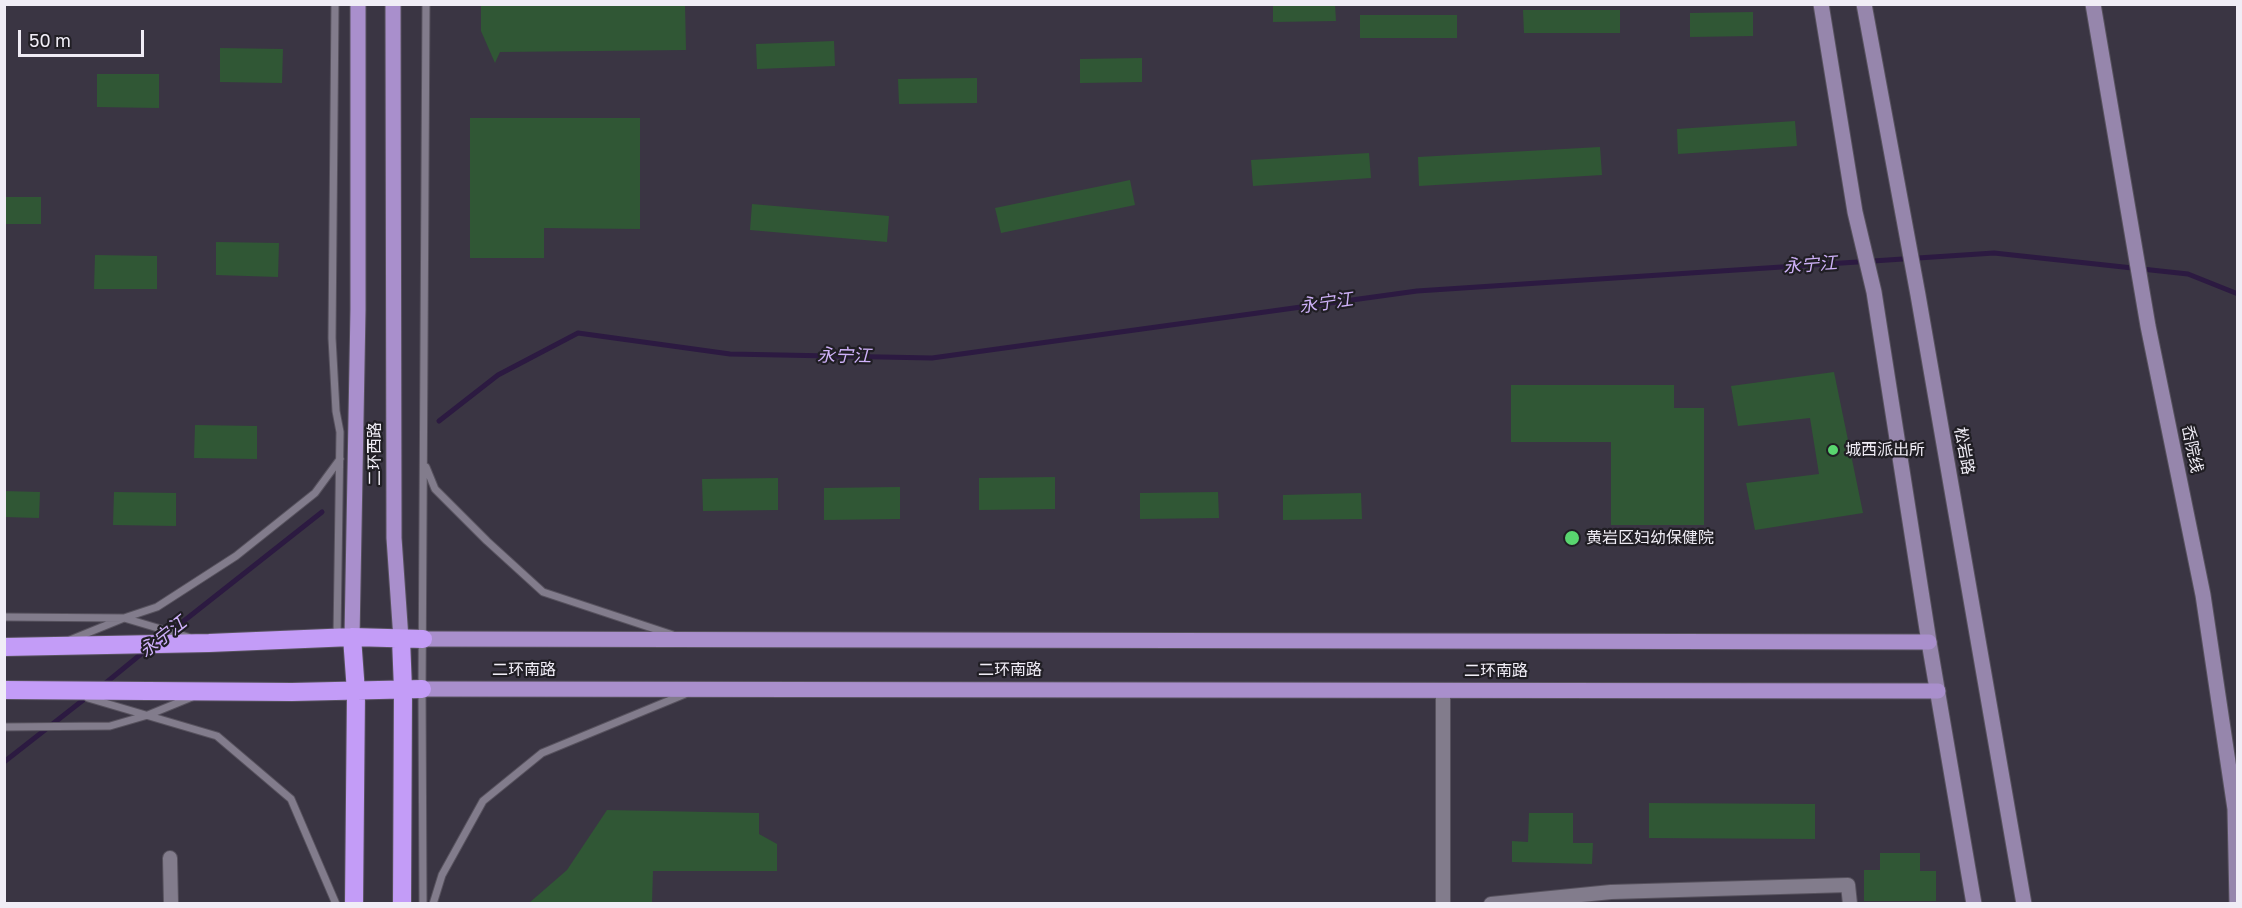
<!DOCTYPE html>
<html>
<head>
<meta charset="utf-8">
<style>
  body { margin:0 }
  #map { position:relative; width:2242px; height:908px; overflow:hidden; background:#3a3543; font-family:"Golos Text",sans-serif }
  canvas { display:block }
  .frame { position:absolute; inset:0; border:6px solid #f0edf6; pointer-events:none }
  .scale { position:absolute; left:18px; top:30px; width:126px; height:27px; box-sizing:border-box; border:3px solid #f0edf6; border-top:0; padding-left:8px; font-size:18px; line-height:21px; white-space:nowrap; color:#f0edf6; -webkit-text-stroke:4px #201e24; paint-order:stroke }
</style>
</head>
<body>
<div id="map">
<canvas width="2242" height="908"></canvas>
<div class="frame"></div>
<div class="scale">50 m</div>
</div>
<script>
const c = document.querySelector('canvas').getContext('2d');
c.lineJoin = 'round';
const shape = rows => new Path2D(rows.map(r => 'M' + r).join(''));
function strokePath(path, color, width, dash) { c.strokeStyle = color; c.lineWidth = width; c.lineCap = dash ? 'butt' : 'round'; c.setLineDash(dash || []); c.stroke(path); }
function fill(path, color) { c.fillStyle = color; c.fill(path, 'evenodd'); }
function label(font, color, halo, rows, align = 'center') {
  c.font = font + ' "Golos Text","Noto Sans SC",sans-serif'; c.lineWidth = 4.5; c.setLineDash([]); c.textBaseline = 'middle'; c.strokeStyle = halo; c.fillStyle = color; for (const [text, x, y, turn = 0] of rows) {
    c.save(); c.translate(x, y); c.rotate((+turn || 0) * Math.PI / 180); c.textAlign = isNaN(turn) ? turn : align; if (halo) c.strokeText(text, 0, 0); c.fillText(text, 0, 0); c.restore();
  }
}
strokePath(shape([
  [439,421,498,375,578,333,730,354,932,358,1417,291,1994,253,2188,274,2238,294],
  [161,639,322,512],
  [102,686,146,650],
  [4,762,87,697]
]), '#2c1a41', 5);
fill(shape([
  [481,4,685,4,686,50,500,52,495,63,481,31],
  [1273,4,1335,4,1336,21,1273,22],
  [1523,10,1620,10,1620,33,1524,33],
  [1753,12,1753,36,1690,37,1690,13],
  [1360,15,1457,15,1457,38,1360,38],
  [834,41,835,66,757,69,756,44],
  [220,48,283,49,282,83,220,82],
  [1142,58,1142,82,1080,83,1080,59],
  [97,74,159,74,159,108,97,107],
  [977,78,977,103,899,104,898,79],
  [470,118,640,118,640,229,544,228,544,258,470,258],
  [1795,121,1797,146,1678,154,1677,129],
  [1600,147,1602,175,1419,186,1418,157],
  [1369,153,1371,178,1253,186,1251,160],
  [1130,180,1135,205,1001,233,995,208],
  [4,197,41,197,41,224,4,224],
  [752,204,889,216,887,242,750,230],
  [216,242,279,243,278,277,216,275],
  [95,255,157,256,157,289,94,289],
  [1834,372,1863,513,1755,530,1746,483,1819,474,1810,418,1738,426,1731,386],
  [1511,385,1674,385,1674,408,1704,408,1704,525,1611,525,1611,442,1511,442],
  [195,425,257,426,257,459,194,458],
  [1055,477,1055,509,979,510,979,478],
  [778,478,778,510,703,511,702,479],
  [900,487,900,519,824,520,824,488],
  [4,491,40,492,39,518,4,517],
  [114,492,176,493,176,526,113,525],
  [1218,492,1219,518,1140,519,1140,493],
  [1361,493,1362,519,1283,520,1283,495],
  [1649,803,1815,804,1815,839,1649,838],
  [607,810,759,813,759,834,777,844,777,871,653,871,652,903,529,903,567,870],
  [1529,813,1573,813,1573,843,1593,843,1592,864,1512,862,1512,841,1528,842],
  [1880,853,1920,853,1920,871,1936,871,1936,901,1864,901,1864,870,1880,870]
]), '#305735');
const lane = shape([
  [335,4,332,338,336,411,340,432,337,637],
  [426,467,435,489,487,541,543,592,673,635],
  [4,617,124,618,188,637],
  [70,640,124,618,157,607,236,556,315,493,340,459],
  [88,698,217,736,291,799,336,904],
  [4,727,110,726,148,715,192,697],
  [423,904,422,689,426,4],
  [433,904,442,875,483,801,542,753,685,694]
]);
const street = shape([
  [170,858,171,904],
  [1443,904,1443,690],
  [1491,904,1611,892,1848,885,1850,904]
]);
const secondary = shape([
  [1821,4,1855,212,1874,292,1929,642,1974,904],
  [1864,4,1918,295,2024,904],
  [2093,4,2148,326,2203,595,2235,809,2237,904]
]);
const primary = shape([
  [393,4,394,538,401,639],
  [352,637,358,309,358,4],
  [423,639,1929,642],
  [422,689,1938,691]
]);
const highway = shape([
  [352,637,356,692,354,904],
  [401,639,403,689,402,904],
  [4,647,209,643,352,637,423,639],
  [4,690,292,692,422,689]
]);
strokePath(lane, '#57525e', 9);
strokePath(street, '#57525e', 16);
strokePath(secondary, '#57525e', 17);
strokePath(primary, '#57525e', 17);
strokePath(highway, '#57525e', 20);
strokePath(lane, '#827c8c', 7);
strokePath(street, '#827c8c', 14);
strokePath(secondary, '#9686ac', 15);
strokePath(primary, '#a98fcc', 15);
strokePath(highway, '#c39cf7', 18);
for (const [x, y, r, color] of [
  [1833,450,6,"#59d56f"],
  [1572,538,8,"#59d56f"]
]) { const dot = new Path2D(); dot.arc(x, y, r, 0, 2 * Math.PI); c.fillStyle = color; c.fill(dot); strokePath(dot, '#201e24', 2); }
label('16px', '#f0edf6', '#201e24', [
  ["岙院线",2192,449,78],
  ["松岩路",1964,451,80],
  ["二环西路",375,454,-90],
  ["二环南路",524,670],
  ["二环南路",1010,670],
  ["二环南路",1496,671]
]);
label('16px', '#f0edf6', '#201e24', [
  ["城西派出所",1845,450],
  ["黄岩区妇幼保健院",1586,538]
], 'left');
label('italic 18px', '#ceb1f8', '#201e24', [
  ["永宁江",1810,265,-4],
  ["永宁江",1326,303,-8],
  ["永宁江",844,356,1],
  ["永宁江",163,637,-38]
]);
</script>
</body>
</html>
